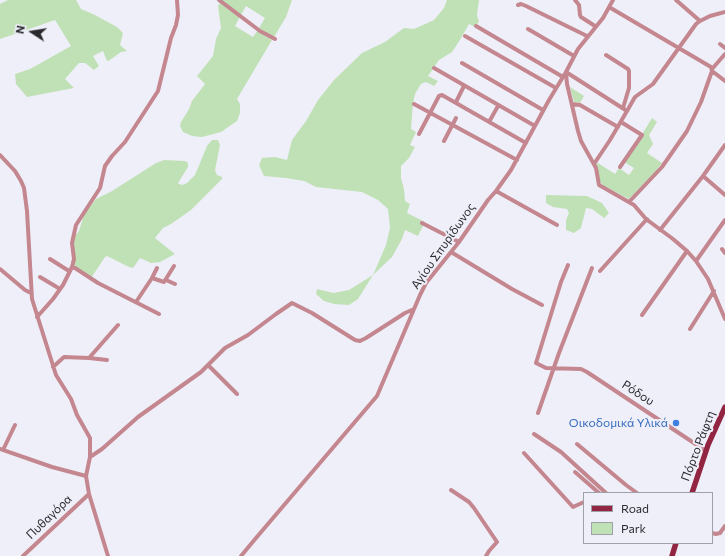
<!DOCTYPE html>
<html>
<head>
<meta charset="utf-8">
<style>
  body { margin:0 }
  #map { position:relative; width:725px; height:556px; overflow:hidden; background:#efeff9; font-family:Commissioner,sans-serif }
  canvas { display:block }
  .legend { position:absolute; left:583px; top:492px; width:130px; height:52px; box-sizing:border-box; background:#efeff9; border:1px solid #a0a0a8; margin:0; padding:5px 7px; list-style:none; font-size:12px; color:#2a2a2e }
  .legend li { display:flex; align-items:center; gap:8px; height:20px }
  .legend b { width:20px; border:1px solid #a0a0a8 }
  .north { position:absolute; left:12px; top:12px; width:40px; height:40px; -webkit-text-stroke:3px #efeff9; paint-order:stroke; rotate:282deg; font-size:11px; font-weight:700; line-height:16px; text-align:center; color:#2a2a2e }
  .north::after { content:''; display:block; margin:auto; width:14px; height:18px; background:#2a2a2e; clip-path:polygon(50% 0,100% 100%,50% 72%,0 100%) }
</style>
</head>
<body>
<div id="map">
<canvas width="725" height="556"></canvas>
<ul class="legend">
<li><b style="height:5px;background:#922541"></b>Road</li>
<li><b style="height:11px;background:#c0e1b6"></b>Park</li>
</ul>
<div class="north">N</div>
</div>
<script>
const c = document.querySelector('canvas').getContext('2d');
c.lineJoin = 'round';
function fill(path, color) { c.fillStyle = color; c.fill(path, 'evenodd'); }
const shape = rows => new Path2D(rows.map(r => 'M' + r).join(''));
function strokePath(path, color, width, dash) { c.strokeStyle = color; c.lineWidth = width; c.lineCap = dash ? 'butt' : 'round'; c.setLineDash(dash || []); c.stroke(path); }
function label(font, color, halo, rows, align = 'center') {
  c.font = font + ' Commissioner,sans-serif'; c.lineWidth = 4; c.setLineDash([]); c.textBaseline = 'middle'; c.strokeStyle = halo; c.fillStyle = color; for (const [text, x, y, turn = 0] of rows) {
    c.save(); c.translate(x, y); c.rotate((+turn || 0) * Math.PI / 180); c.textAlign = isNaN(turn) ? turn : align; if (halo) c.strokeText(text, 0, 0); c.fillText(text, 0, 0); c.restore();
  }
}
fill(shape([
  [8,0,76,0,81,9,93,14,117,27,123,33,120,45,127,51,121,52,110,60,107,61,103,51,93,56,99,66,94,70,85,63,79,63,65,79,74,88,27,97,16,84,15,74,30,69,71,46,55,20,0,39,0,4],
  [222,0,292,0,286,17,274,37,259,28,265,18,246,6,235,26,253,37,257,31,272,40,237,99,240,104,240,113,237,121,221,132,202,137,192,136,183,132,180,126,181,122,189,109,192,101,205,84,197,76,213,56,216,39,221,28,218,6],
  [447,0,479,0,477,15,479,22,475,27,469,24,460,40,452,52,439,60,428,76,438,81,434,86,426,82,421,84,415,94,413,104,411,129,416,132,410,145,415,147,409,158,401,166,401,178,404,189,405,201,410,204,407,213,425,222,418,236,405,230,402,239,392,257,373,275,358,299,349,305,334,304,324,301,316,294,317,289,333,293,349,290,373,275,386,245,390,228,388,209,378,200,362,192,316,187,304,181,286,178,264,176,259,165,262,158,275,157,287,160,292,140,306,121,318,100,334,80,362,53,385,42,404,28,414,29,434,20,444,8],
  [570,87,584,96,580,103,574,102],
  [652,118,657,122,649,135,653,144,647,153,662,163,655,172,629,199,604,186,600,182,596,164,598,163,615,174,619,168,629,175,634,168,624,162,635,146],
  [212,140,218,140,220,145,215,170,217,175,222,177,222,179,191,210,171,224,163,228,155,238,175,254,160,262,151,263,140,258,133,268,129,267,107,256,105,257,91,278,74,265,74,237,79,231,84,215,96,199,112,191,156,163,164,160,185,161,188,163,188,167,178,183,179,184,182,185,187,183,195,175,207,146],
  [546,195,587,196,602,203,609,213,604,218,592,209,586,208,581,228,574,233,566,230,566,220,569,213,567,209,553,207,546,203]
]), '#c0e1b6');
strokePath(shape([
  [219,0,260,31,275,39],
  [575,0,579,5,580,15,581,17,595,26],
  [676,0,700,21],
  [518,5,521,4,526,6,587,36],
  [609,7,711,67,712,71,701,102,687,131,662,167,629,202],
  [476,26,563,77],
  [528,29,574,56],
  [465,36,556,88],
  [720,44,725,48],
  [606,55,628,69,629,71,629,88,623,108],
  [462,63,543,110],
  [434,68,535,126],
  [712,69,725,54],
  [712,71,725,81],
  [566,72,627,111,610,140,594,164],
  [566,73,567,84,578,131,581,141,596,168,599,185,634,205,646,219,673,239,687,251,696,261,708,279,725,319],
  [456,102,464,86],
  [414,104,517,160],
  [572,104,580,105,618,127],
  [627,111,635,97,653,84,696,24,700,21,710,16,725,12],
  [489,122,498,106],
  [419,134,439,96,442,95,526,143],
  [444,141,456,118],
  [0,155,15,171,21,181,24,188,27,211,32,299,56,375,71,399,77,415,90,438,90,457,86,476,89,494,108,556],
  [620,167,642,135,621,122],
  [703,176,725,195],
  [496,191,557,225],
  [422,223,459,242],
  [660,230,703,176,725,145],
  [722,249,725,253],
  [451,252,512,289,542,305],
  [50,259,69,271],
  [696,261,725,220],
  [568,265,561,282,536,363,546,368,581,369,587,372,706,451],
  [72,267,75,268,98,283,159,314],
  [0,269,25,290,31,293],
  [600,271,647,219],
  [40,277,60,289],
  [152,278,157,268],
  [166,280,175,284],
  [136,302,152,278,164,282,174,266],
  [642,315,687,251],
  [37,317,53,299,63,285,72,267,74,259,72,243,76,225,100,188,105,166,112,156,125,142,158,91,171,38,176,25,178,15,177,0],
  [690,329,714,291],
  [89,358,107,360],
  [208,365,237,394],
  [53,367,64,357,89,358,118,325],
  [538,413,559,353,592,268],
  [534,434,561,452,606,493],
  [577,444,626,485,637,493],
  [0,449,52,467,86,476],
  [3,450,15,425],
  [524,453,573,507,584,502],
  [90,457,102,449,138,417,201,372,225,348,248,335,276,314,292,303,312,313,355,340,360,341,366,338,405,313,414,309],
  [575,472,599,493],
  [451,490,469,502,474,508,497,542,489,551,486,556],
  [712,533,716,534,720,533,725,526],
  [23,556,89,494],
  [241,556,256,538,377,396,420,295,426,283,459,242,488,200,496,191,511,170,549,100,566,72,578,49,603,18,613,0]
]), '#c4878f', 4);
strokePath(shape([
  [692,493,708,445,725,407],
  [672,556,676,543]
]), '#922541', 5.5);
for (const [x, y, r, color] of [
  [676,423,4,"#3f7fe0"]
]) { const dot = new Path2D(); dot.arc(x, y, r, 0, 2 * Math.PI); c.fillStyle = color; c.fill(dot); strokePath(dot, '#efeff9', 1.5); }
label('12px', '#2a2a2e', '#efeff9', [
  ["Αγίου Σπυρίδωνος",443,246,-55],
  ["Ρόδου",638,393,33],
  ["Πόρτο Ράφτη",698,446,-69],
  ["Πυθαγόρα",49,517,-44]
]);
label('12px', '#366cbe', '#efeff9', [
  ["Οικοδομικά Υλικά",668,423]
], 'right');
</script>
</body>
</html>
